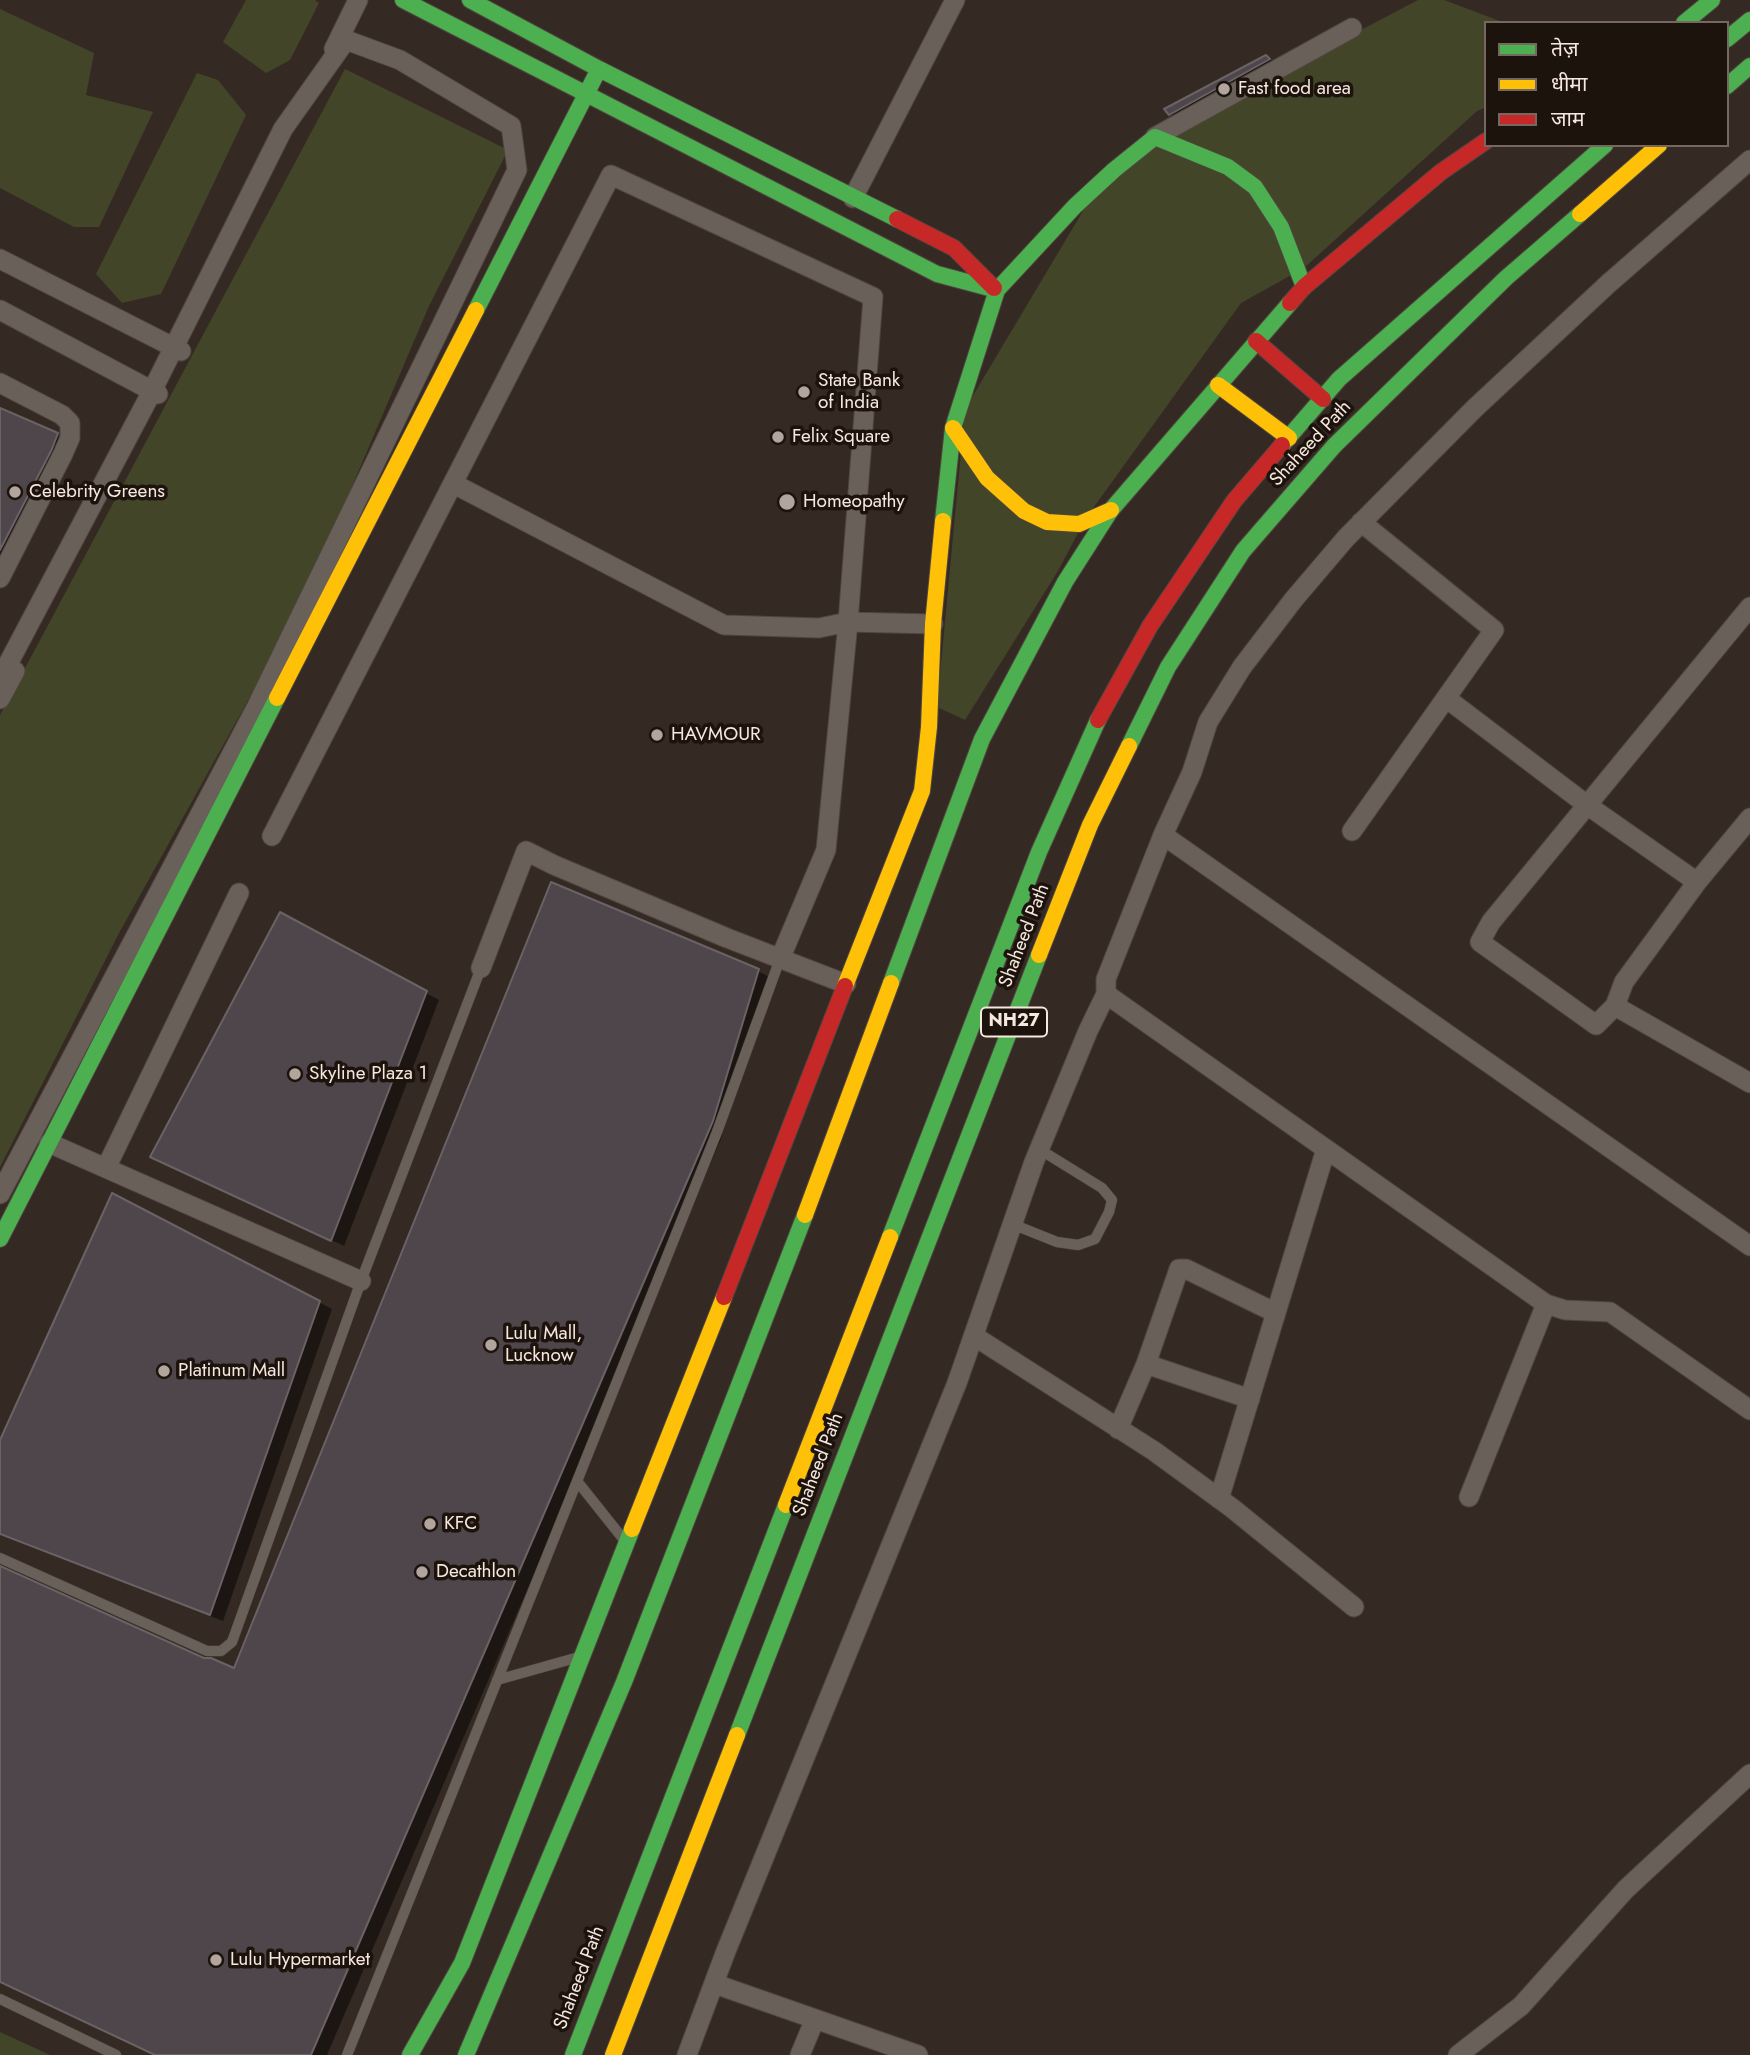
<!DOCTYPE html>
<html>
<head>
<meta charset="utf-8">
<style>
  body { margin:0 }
  #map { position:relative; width:1750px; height:2055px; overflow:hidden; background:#352a23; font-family:Jost,"Noto Sans Devanagari",sans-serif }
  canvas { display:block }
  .legend { position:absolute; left:1484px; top:21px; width:245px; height:126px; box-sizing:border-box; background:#1d130d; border:2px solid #746861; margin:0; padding:9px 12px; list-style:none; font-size:21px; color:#f6e7df }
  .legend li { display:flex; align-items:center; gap:14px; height:35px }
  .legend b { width:35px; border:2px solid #746861 }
</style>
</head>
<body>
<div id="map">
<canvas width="1750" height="2055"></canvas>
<ul class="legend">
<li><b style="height:9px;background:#4caf50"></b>तेज़</li>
<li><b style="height:9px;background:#ffc107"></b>धीमा</li>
<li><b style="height:9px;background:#c62828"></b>जाम</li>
</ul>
</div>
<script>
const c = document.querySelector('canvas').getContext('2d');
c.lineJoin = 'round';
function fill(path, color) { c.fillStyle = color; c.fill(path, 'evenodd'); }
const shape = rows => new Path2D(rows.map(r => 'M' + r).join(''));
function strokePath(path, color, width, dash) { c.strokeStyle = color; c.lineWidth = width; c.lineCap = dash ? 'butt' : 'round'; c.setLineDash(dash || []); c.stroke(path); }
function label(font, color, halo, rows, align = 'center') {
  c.font = font + ' Jost,sans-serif'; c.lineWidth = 7; c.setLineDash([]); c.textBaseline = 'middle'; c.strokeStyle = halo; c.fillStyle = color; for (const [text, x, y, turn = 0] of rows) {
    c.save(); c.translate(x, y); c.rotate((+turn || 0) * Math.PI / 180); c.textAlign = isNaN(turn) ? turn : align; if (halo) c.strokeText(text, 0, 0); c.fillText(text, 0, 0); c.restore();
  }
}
fill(shape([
  [246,0,315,0,319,3,290,60,266,73,223,42],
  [1418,0,1444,0,1505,23,1486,23,1486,107,1477,111,1304,268,1241,303,1086,518,1058,571,965,720,937,707,965,409,1105,174,1223,103],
  [0,9,94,53,86,95,153,112,99,227,74,227,0,188],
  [345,69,508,150,429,306,303,601,118,935,0,1167,0,715],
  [197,73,218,80,246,115,161,294,122,303,96,274],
  [0,2032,50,2055,0,2055]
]), '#434528');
fill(shape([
  [1266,57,1276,63,1180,119,1170,114],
  [0,410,70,442,0,580],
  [281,914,439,1000,344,1246,165,1163],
  [758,971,771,978,721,1139,327,2055,156,2055,0,1981,0,1566,203,1660,235,1671],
  [319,1302,332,1309,223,1621,0,1535,0,1445]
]), '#0007');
const building = shape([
  [1266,55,1270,59,1169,115,1164,109,1266,55],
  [0,408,58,433,52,449,0,550,0,408],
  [551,882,759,969,713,1121,311,2055,155,2055,0,1982,0,1566,204,1658,211,1658,234,1668,551,882],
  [280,912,427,991,331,1241,150,1157,280,912],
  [112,1193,320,1301,210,1615,0,1534,0,1440,112,1193]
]);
fill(building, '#4f464b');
strokePath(building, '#696365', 2);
const lane = shape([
  [1012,1224,1057,1242,1078,1245,1095,1239,1109,1212,1112,1200,1102,1188,1039,1149],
  [577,1481,624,1540],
  [0,1558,207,1651,221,1651,232,1642,361,1281,481,968],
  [497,1680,579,1657],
  [0,1999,116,2055],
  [347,2055,717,1132,780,959]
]);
const street = shape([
  [334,49,358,0],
  [1155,137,1352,28],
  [853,198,955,0],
  [0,259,181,351],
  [0,310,158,394],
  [0,383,62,415,70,423,70,438,63,454,0,578],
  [454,484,724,625,819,628,848,622,933,624],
  [0,679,148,399,283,129,346,40,400,60,511,126,517,170,256,708,0,1194],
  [1446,698,1587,805,1697,882],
  [0,699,15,671],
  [1750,818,1697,882,1624,982,1615,1006,1750,1083],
  [1352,831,1494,630,1361,522],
  [1163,835,1750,1246],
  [272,836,611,175,873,297,848,622,826,850,780,959],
  [481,968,526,851,554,865,727,938,846,984],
  [1106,994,1546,1304,1565,1310,1610,1312,1750,1410],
  [1615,1006,1596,1025,1480,942,1491,922,1750,607],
  [49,1143,361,1281],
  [106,1168,239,893],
  [974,1336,1154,1451,1232,1508,1354,1607],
  [1146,1364,1179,1269,1186,1269,1276,1313],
  [1118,1429,1146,1364,1250,1399],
  [1469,1497,1546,1304],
  [1219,1499,1326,1149],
  [715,1984,918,2055],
  [687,2055,726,1951,957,1383,1034,1162,1088,1031,1106,994,1106,979,1163,835,1192,772,1208,722,1242,667,1294,599,1346,538,1475,408,1608,284,1750,160],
  [800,2055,815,2019],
  [1458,2055,1521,2006,1626,1889,1750,1774]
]);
const fast = shape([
  [403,0,937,274,997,290],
  [470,0,599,69,897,219],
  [1684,23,1712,0],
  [1727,39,1750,20],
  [1727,86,1750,66],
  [476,310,599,69],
  [1282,445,1339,379,1605,145],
  [943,521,953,428,997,290,1075,206,1114,170,1155,137,1228,167,1255,187,1281,227,1304,287],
  [1129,746,1168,667,1243,551,1334,446,1506,278,1580,214],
  [891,983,982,739,1065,582,1111,510,1290,303],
  [890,1237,1039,852,1098,720],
  [0,1239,277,698],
  [737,1735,1039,955],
  [410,2055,462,1963,632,1529],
  [466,2055,624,1682,805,1215],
  [573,2055,786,1505]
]);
const slow = shape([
  [1580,214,1659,145],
  [1218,385,1289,438],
  [953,428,987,478,1024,511,1047,522,1079,524,1111,510],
  [277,698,476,310],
  [1039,955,1090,825,1129,746],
  [845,986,922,791,929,727,933,624,943,521],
  [805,1215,891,983],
  [786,1505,890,1237],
  [632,1529,724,1297],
  [613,2055,737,1735]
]);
const jam = shape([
  [897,219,954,248,994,288],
  [1290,303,1304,287,1441,172,1486,141],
  [1256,341,1323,399],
  [1098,720,1150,626,1234,501,1282,445],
  [724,1297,845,986]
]);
strokePath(lane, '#50453f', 11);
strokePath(street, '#50453f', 21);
strokePath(fast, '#50453f', 18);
strokePath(slow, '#50453f', 18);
strokePath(jam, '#50453f', 18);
strokePath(lane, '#6a605a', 10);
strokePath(street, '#6a605a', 19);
strokePath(fast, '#4caf50', 16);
strokePath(slow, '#ffc107', 16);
strokePath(jam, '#c62828', 16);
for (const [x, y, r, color] of [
  [1224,89,7,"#b2a59d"],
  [804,392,7,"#b2a59d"],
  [778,437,7,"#b2a59d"],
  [15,492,7,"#b2a59d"],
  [787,502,9,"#b2a59d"],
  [657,735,7,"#b2a59d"],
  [295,1074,7,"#b2a59d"],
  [491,1345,7,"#b2a59d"],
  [164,1371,7,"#b2a59d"],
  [430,1524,7,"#b2a59d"],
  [422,1572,7,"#b2a59d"],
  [216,1960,7,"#b2a59d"]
]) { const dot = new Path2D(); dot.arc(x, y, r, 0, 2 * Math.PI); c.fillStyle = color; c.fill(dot); strokePath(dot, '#1d130d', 2.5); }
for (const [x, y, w] of [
  [1014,1022,66]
]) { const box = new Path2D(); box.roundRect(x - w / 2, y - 14.5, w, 29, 5); c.fillStyle = '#1d130d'; c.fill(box); strokePath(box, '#f6e7df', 2); }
label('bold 18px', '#f6e7df', null, [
  ["NH27",1014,1022]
]);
label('19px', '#f6e7df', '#1d130d', [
  ["Fast food area",1238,89],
  ["State Bank",818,381],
  ["of India",818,403],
  ["Felix Square",792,437],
  ["Celebrity Greens",29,492],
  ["Homeopathy",803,502],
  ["HAVMOUR",671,735],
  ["Skyline Plaza 1",309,1074],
  ["Lulu Mall,",505,1334],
  ["Lucknow",505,1356],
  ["Platinum Mall",178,1371],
  ["KFC",444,1524],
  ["Decathlon",436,1572],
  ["Lulu Hypermarket",230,1960]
], 'left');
label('19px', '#f6e7df', '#1d130d', [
  ["Shaheed Path",1311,444,-47],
  ["Shaheed Path",1025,936,-69],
  ["Shaheed Path",819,1465,-69],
  ["Shaheed Path",580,1978,-69]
]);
</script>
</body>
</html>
